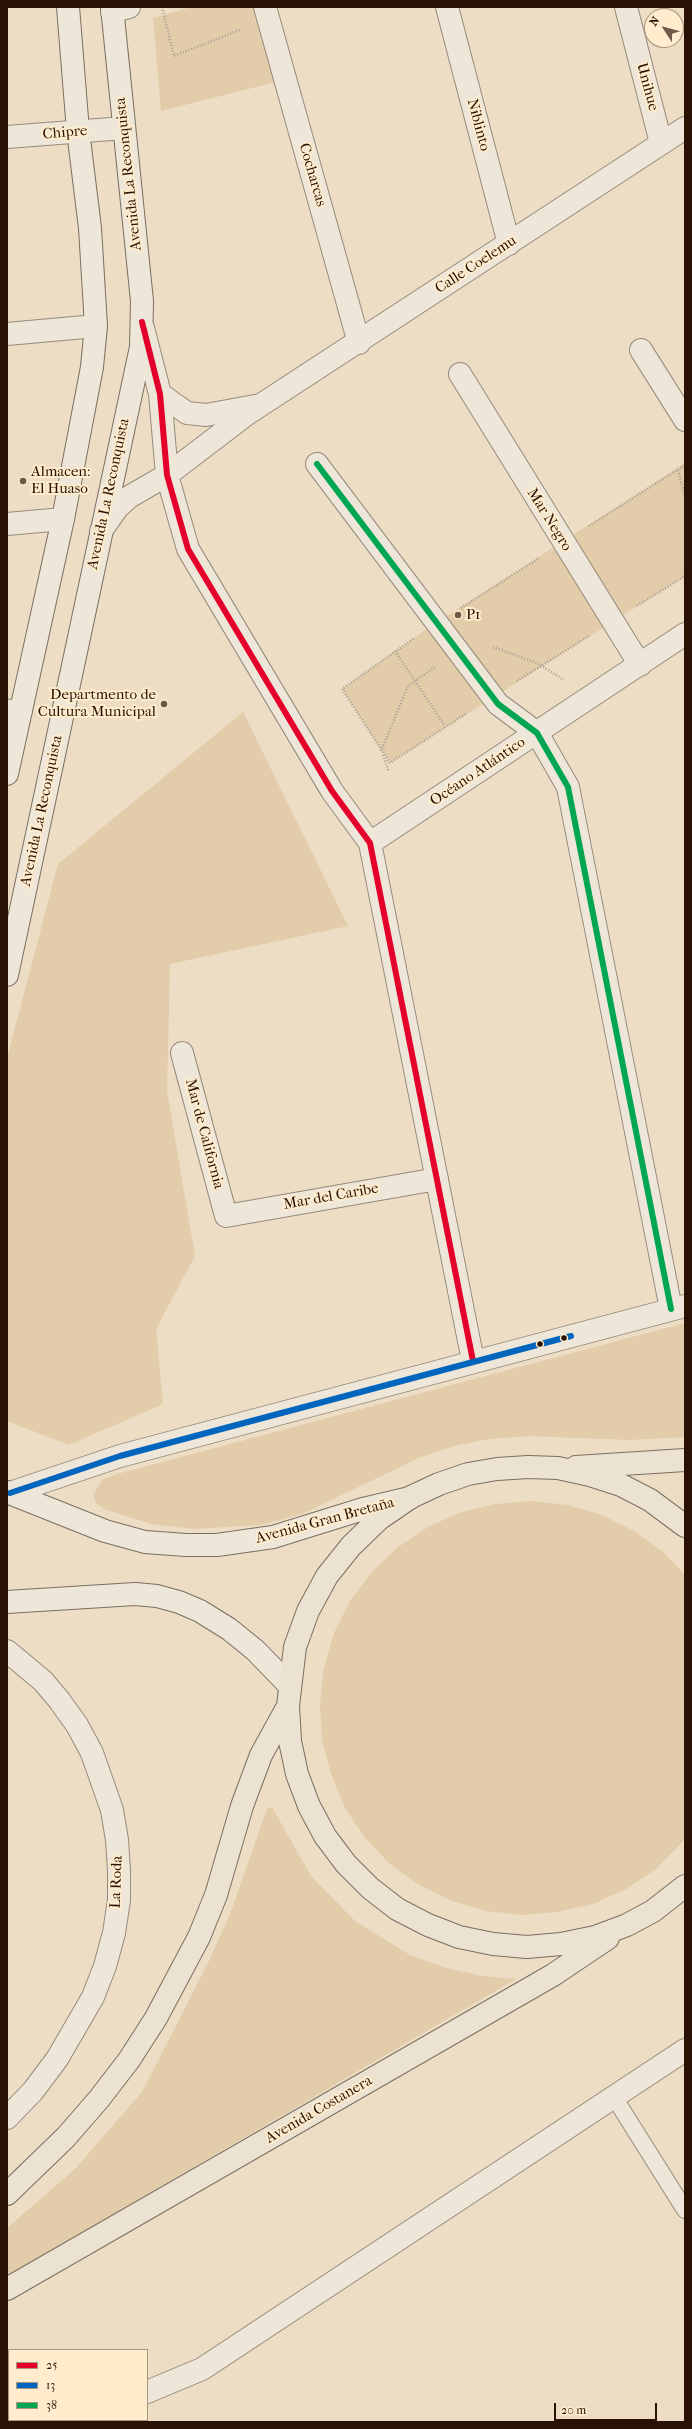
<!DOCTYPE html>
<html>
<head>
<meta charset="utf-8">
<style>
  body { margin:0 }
  #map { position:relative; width:692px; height:2429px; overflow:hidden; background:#ecddc4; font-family:"IM FELL French Canon",serif }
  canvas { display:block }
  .frame { position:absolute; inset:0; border:8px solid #291204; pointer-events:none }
  .legend { position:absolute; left:8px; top:2349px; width:140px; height:72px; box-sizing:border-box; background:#feeccd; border:1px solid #a9957d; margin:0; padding:5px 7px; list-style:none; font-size:12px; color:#291204 }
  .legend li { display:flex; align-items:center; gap:8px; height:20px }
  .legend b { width:20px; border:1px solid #a9957d }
  .north { position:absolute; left:644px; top:8px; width:40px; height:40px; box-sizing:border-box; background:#feeccd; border:1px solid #a9957d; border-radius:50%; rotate:306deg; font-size:11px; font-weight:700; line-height:16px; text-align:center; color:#291204 }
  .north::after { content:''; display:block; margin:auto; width:14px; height:18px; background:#6d5947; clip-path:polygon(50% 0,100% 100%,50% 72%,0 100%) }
  .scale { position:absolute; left:554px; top:2403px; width:103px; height:18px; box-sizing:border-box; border:2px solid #291204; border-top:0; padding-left:5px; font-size:12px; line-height:14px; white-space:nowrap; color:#291204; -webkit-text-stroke:3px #feeccd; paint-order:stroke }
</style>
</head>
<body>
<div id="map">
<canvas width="692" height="2429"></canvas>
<div class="frame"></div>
<ul class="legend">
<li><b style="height:5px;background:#e4002b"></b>25</li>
<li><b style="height:5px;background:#0065bd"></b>13</li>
<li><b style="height:5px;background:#00a651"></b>38</li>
</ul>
<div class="north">N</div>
<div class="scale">20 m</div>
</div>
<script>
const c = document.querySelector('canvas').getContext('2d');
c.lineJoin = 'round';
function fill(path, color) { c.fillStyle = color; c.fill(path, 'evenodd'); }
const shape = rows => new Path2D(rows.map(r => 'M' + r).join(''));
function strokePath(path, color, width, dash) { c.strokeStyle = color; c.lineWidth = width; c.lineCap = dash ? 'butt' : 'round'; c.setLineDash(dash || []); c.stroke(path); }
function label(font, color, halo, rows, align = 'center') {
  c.font = font + ' "IM FELL French Canon",serif'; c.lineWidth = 4; c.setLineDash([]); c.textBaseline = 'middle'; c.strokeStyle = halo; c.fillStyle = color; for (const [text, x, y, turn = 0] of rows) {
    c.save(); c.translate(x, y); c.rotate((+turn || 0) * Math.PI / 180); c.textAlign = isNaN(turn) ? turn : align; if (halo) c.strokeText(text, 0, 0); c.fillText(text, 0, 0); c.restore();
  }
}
fill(shape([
  [192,7,254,7,276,82,161,111,153,18],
  [685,463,685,576,390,763,342,689,428,628],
  [243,712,348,926,170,964,167,1091,195,1256,156,1329,163,1404,69,1445,7,1421,7,1058,58,864],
  [685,1323,685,1437,629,1440,531,1436,489,1439,454,1446,419,1458,302,1514,261,1525,194,1529,151,1524,104,1509,96,1503,93,1495,102,1480,117,1474],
  [532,1501,567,1505,602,1515,634,1531,663,1552,685,1575,685,1839,656,1869,626,1889,593,1904,557,1912,522,1915,486,1911,452,1901,419,1885,390,1864,365,1838,345,1808,331,1774,322,1740,320,1704,324,1668,334,1633,350,1601,372,1572,398,1547,428,1527,461,1512,496,1504],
  [272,1807,311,1876,355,1921,410,1955,446,1968,482,1976,516,1979,7,2276,7,2228,76,2168,142,2092,209,1961,230,1914,267,1809]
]), '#e2ccaa');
const lane = shape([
  [614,2097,685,2210]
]);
const street = shape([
  [265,7,359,343],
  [447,7,509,244],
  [626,7,661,143],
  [112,12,129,7],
  [7,137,124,128],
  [143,328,160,394,167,475,188,549,332,791,370,843,473,1361],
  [7,334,96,326],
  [641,350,685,420],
  [460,374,640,665],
  [160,394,187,413,206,415,255,406],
  [317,464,498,704,537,733,568,787,671,1309],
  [7,524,63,519],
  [101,531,118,507,129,497,167,475,247,414,685,128],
  [7,711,21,710],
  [370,843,685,634],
  [182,1053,226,1216,437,1179],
  [10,1493,120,1456,685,1306],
  [7,1651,43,1681,59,1700,77,1725,92,1753,112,1810,117,1840,119,1870,119,1900,114,1933,105,1966,93,1997,57,2059,33,2091,7,2118],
  [147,2392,202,2369,685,2050],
  [75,2422,80,2420]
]);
const secondary = shape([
  [7,774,63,519,92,367,96,326,90,228,78,131,68,7],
  [7,975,141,347,142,301,112,7],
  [7,1492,105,1531,145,1542,186,1545,217,1545,273,1537,363,1509,410,1498],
  [7,1602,135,1594,157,1596,179,1602,200,1611,229,1629,255,1650,289,1685]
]);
const primary = shape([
  [576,1467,685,1460],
  [685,1526,650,1500,621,1485,590,1475,558,1468,528,1467,497,1469,468,1474,439,1484,411,1497,379,1519,351,1546,327,1576,308,1611,295,1647,288,1706,290,1741,297,1774,309,1806,325,1836,346,1864,370,1888,397,1909,428,1925,459,1937,493,1944,527,1947,561,1944,595,1937,627,1925,653,1911,685,1886],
  [7,2194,66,2137,99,2099,129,2060,156,2018,199,1937,216,1895,242,1806,261,1755,288,1706],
  [7,2289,553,1975,608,1938]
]);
strokePath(lane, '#968a7b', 18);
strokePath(street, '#968a7b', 24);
strokePath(secondary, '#7a6f61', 24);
strokePath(primary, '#7a6f61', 24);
strokePath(shape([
  [162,7,174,56,240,30],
  [678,470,685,496],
  [589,526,685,465],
  [637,606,685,576],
  [461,608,539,558],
  [413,639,342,689,390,763,467,713],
  [493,648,496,648,537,663,564,680],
  [395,651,445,726],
  [517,681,589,636],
  [381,751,408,686,435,667],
  [383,755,389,772]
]), '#a79f94', 2.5, [1, 2]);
strokePath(lane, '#eee6d9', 16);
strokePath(street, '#eee6d9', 22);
strokePath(secondary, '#eee6d9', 22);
strokePath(primary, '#ebe2d2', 22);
strokePath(shape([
  [142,322,160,394,167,475,188,549,332,791,370,843,473,1361]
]), '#e4002b', 6);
strokePath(shape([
  [10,1493,120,1456,571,1336]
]), '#0065bd', 6);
strokePath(shape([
  [317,464,498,704,537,733,568,787,671,1309]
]), '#00a651', 6);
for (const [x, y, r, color] of [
  [23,481,4,"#6d5947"],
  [458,615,4,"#6d5947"],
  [164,704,4,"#6d5947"],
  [564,1338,3.5,"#291204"],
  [540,1344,3.5,"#291204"]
]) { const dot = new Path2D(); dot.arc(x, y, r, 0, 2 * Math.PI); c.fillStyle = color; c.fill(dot); strokePath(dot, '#feeccd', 1.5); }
label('15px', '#291204', '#feeccd', [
  ["Unihue",647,87,75],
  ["Niblinto",478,125,75],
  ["Chipre",65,133,-5],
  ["Avenida La Reconquista",129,174,-96],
  ["Cocharcas",312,175,74],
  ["Calle Coelemu",476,265,-33],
  ["Avenida La Reconquista",109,494,-78],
  ["Mar Negro",549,520,58],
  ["Océano Atlántico",478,772,-34],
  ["Avenida La Reconquista",42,811,-78],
  ["Mar de California",204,1134,75],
  ["Mar del Caribe",331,1197,-10],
  ["Avenida Gran Bretaña",325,1521,-15],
  ["La Roda",117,1882,-88],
  ["Avenida Costanera",319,2110,-30]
]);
label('15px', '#291204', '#feeccd', [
  ["Almacen:",31,472],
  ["El Huaso",31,489],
  ["P1",466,615],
  ["Departmento de",156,695,"right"],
  ["Cultura Municipal",156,712,"right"]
], 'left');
</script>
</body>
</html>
